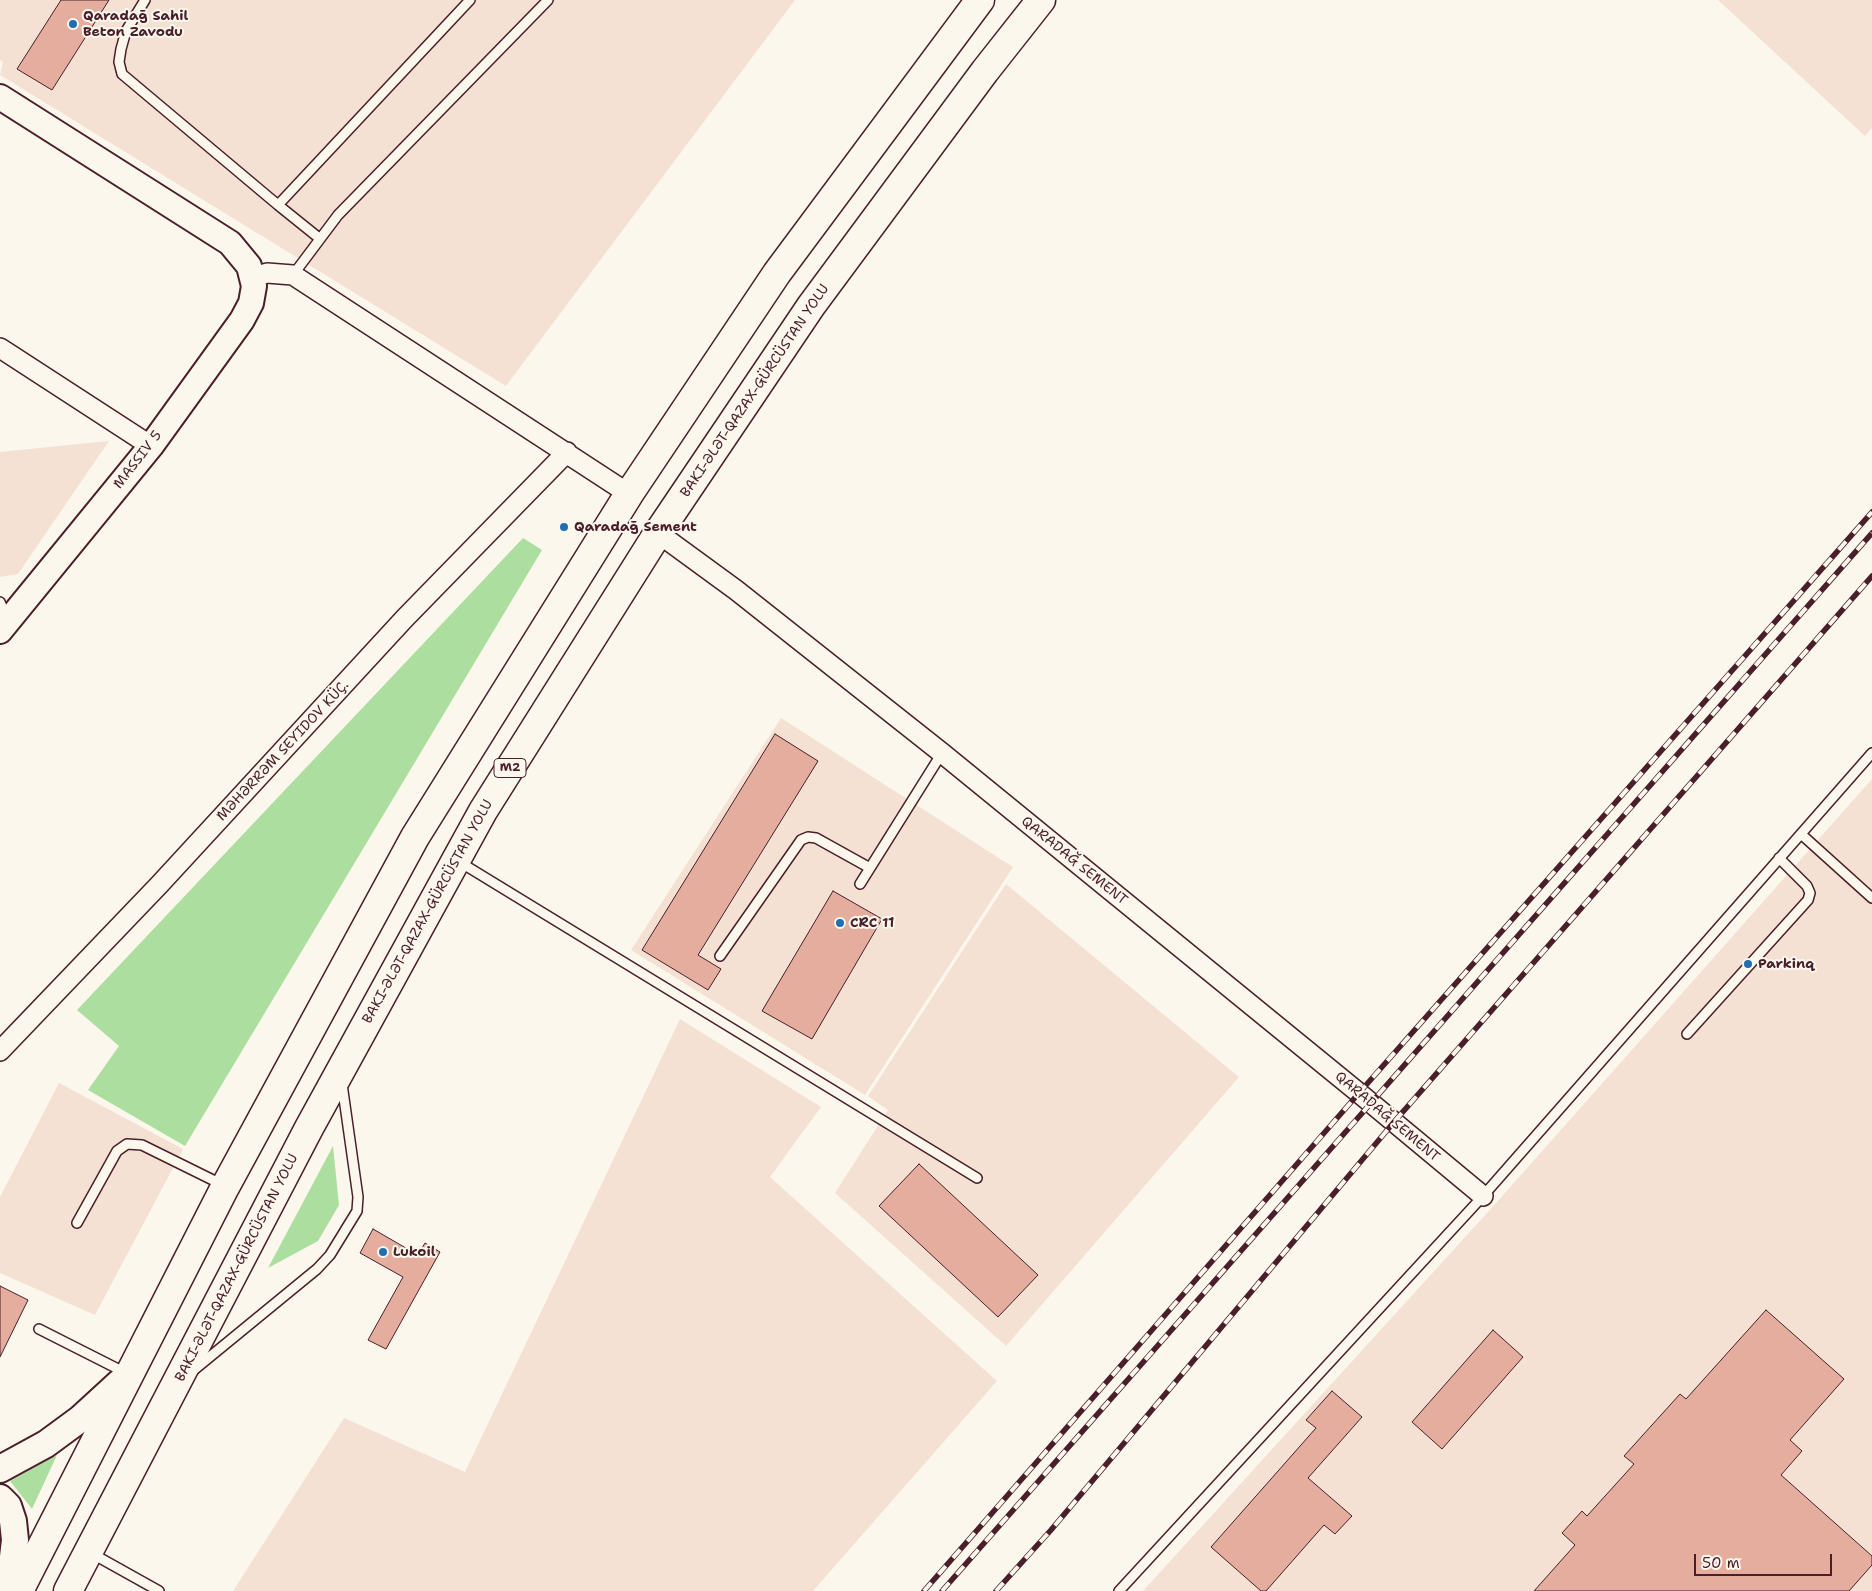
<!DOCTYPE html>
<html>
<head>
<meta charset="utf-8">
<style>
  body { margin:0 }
  #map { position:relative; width:1872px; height:1591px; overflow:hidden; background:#fbf7ec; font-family:"Shantell Sans",sans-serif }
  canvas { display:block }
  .scale { position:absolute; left:1694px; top:1554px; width:138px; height:22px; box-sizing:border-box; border:2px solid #4a1f2b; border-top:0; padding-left:6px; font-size:15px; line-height:18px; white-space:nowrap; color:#4a1f2b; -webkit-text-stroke:4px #fbf7ec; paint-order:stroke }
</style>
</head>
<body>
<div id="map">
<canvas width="1872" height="1591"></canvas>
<div class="scale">50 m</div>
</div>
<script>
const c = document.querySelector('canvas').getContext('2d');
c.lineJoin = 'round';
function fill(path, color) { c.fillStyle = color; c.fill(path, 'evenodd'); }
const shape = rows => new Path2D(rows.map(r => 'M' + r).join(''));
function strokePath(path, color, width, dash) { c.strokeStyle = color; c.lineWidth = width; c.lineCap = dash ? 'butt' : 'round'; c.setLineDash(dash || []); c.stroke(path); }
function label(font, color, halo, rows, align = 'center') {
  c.font = font + ' "Shantell Sans",sans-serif'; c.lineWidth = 4; c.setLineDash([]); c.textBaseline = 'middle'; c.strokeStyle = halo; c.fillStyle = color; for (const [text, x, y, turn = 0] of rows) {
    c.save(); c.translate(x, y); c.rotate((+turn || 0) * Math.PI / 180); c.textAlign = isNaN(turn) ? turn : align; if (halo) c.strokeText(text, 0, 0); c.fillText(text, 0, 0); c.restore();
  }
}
fill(shape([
  [0,0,795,0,506,386,0,75,3,62,0,60],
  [1718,0,1872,0,1872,128,1865,136],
  [109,441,18,574,0,577,0,452],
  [781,718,1013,867,865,1095,631,950],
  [1872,779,1872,1591,1143,1591,1497,1202],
  [1006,884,1239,1077,1006,1346,835,1193,888,1110,868,1096],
  [680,1019,821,1107,770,1177,997,1381,813,1591,233,1591,344,1418,465,1472],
  [59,1083,183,1149,95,1315,0,1273,0,1197]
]), '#f4e1d4');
fill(shape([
  [523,538,542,550,185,1146,88,1090,119,1046,77,1010],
  [333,1146,339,1205,318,1241,268,1268],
  [57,1455,32,1509,10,1481]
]), '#acde9f');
const building = shape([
  [61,0,109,0,52,90,17,69,61,0],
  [775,734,818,761,698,955,721,969,708,990,642,950,775,734],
  [833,891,882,919,812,1039,762,1011,833,891],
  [919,1164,1038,1275,998,1317,879,1206,919,1164],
  [373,1229,418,1255,425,1243,440,1252,386,1349,368,1340,403,1277,360,1253,373,1229],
  [0,1286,28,1300,0,1357,0,1286],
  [1766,1310,1844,1379,1790,1440,1802,1451,1781,1475,1872,1556,1872,1565,1849,1591,1534,1591,1575,1545,1562,1533,1582,1511,1587,1516,1634,1464,1624,1456,1680,1394,1686,1399,1766,1310],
  [1493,1330,1523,1357,1442,1449,1412,1422,1493,1330],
  [1332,1391,1362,1417,1308,1478,1352,1516,1335,1534,1324,1525,1266,1591,1261,1591,1211,1547,1316,1428,1306,1420,1332,1391]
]);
fill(building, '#e5ad9d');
strokePath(building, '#4a1f2b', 1);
const service = shape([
  [145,0,126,31,121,49,119,62,122,74,278,205],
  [319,238,278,205,470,0],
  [293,275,338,215,548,0],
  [0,602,7,618],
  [1801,834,1872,898],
  [458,861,977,1178],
  [860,884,942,753],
  [720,956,801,840,808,837,816,838,870,868],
  [1687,1034,1808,900,1810,893,1807,886,1779,858],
  [77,1223,117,1151,127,1144,142,1145,223,1185],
  [39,1329,126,1373],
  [195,1369,317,1269,330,1255,357,1211,358,1197,342,1084],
  [91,1553,159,1591],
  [1119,1591,1483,1196,1872,753]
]);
const minor = shape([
  [254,277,267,273,293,275,629,494],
  [0,348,151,446],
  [658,533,736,590,942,753,1359,1093,1483,1196],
  [0,1051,159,885,405,618,567,452]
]);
const tertiary = shape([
  [0,97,230,243,249,266,254,286,251,303,242,320,151,446,0,631]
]);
const secondary = shape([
  [0,1469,46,1444,80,1419,128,1375],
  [0,1498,8,1506,13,1521,15,1540,9,1591]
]);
const motorway = shape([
  [19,1591,225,1187,415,837,629,494,777,273,980,0],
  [68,1591,309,1128,483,811,658,533,811,306,985,71,1041,0]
]);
strokePath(service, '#4a1f2b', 12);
strokePath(minor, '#4a1f2b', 22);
strokePath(tertiary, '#4a1f2b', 28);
strokePath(secondary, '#4a1f2b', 30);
strokePath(motorway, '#4a1f2b', 31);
strokePath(service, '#fbf7ec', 9);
strokePath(minor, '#fbf7ec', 19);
strokePath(tertiary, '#fbf7ec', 24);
strokePath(secondary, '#fbf7ec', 26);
strokePath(motorway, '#fbf7ec', 28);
const rail = shape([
  [924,1591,1359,1093,1872,512],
  [942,1591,1872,533],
  [996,1591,1051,1530,1394,1122,1872,576]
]);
strokePath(rail, '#4a1f2b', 5.5);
strokePath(rail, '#fbf7ec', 4, [11]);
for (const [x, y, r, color] of [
  [73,24,5,"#1f6fb2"],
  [564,527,5,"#1f6fb2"],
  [840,923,5,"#1f6fb2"],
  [1748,964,5,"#1f6fb2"],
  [383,1252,5,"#1f6fb2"]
]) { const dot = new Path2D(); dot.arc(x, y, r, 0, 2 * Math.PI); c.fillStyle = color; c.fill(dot); strokePath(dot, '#fbf7ec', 2); }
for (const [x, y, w] of [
  [510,768,32]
]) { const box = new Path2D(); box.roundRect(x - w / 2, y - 9.5, w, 19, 4); c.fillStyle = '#fbf7ec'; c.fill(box); strokePath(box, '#4a1f2b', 1); }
label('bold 12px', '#4a1f2b', null, [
  ["M2",510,768]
]);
label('bold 14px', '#4a1f2b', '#fbf7ec', [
  ["Qaradağ Sahil",83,16],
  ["Beton Zavodu",83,32],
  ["Qaradağ Sement",574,527],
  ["CRC 11",850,923],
  ["Parkinq",1758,964],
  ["Lukoil",393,1252]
], 'left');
label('14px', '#4a1f2b', '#fbf7ec', [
  ["BAKI-ƏLƏT-QAZAX-GÜRCÜSTAN YOLU",755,391,-56],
  ["MASSIV 5",138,460,-52],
  ["MƏHƏRRƏM SEYIDOV KÜÇ.",283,751,-47],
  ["QARADAĞ SEMENT",1074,861,39],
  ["BAKI-ƏLƏT-QAZAX-GÜRCÜSTAN YOLU",428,912,-61],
  ["QARADAĞ SEMENT",1387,1117,40],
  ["BAKI-ƏLƏT-QAZAX-GÜRCÜSTAN YOLU",237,1268,-63]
]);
</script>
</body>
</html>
